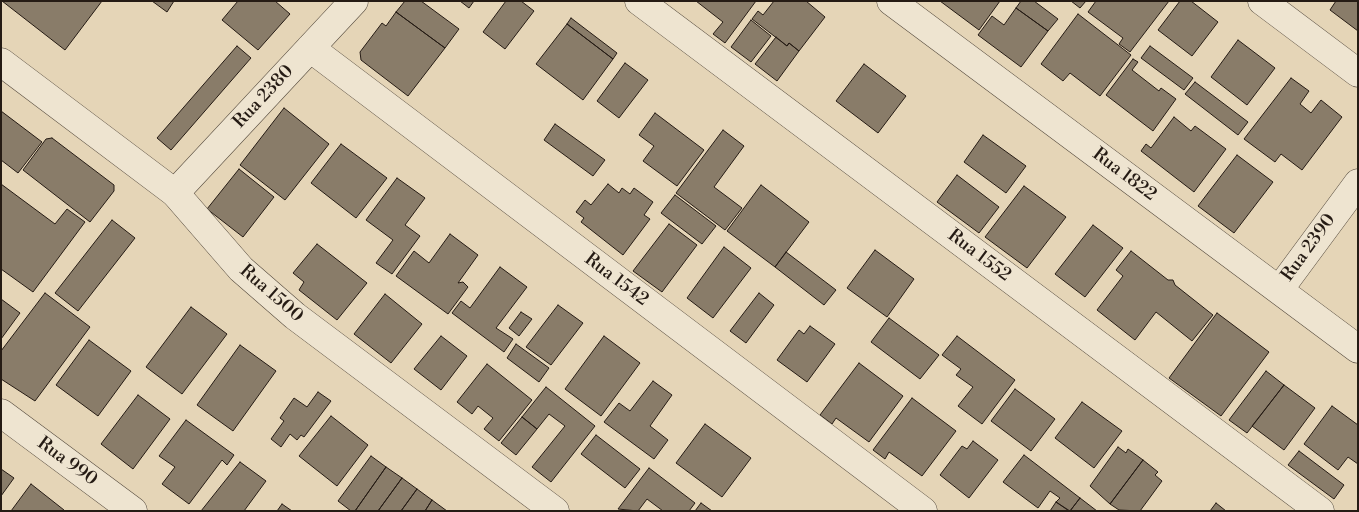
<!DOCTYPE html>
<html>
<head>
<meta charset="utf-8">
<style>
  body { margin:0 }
  #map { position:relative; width:1359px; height:512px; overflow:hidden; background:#e5d5b7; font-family:"Libre Bodoni",serif }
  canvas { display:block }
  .frame { position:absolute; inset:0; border:2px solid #251b14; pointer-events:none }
</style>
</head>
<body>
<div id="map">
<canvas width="1359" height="512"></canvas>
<div class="frame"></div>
</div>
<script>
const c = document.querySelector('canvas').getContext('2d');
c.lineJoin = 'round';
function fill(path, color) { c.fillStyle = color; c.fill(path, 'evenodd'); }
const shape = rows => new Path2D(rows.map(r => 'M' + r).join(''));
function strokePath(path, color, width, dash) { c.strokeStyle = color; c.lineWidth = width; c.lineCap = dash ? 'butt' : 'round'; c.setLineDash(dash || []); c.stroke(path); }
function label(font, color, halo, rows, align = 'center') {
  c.font = font + ' "Libre Bodoni",serif'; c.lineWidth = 4; c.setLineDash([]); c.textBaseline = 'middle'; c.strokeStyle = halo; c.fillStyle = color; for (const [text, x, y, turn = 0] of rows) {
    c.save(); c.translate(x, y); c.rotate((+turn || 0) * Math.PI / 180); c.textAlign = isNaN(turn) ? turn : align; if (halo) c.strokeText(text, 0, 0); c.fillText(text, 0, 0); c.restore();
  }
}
const building = shape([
  [2,1,102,1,65,50,2,1],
  [152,1,174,1,167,12,152,1],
  [238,1,275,1,290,14,258,50,222,20,238,1],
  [405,1,421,1,459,29,445,48,396,12,405,1],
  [460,1,474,1,469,8,460,1],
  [506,1,521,1,534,11,505,49,483,32,506,1],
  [696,1,756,1,725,43,713,34,723,22,696,1],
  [774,1,806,1,825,17,799,51,789,43,787,46,752,19,758,11,763,15,774,1],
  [940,1,1000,1,979,30,940,1],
  [1021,1,1034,1,1058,19,1048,31,1016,8,1021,1],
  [1071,1,1086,1,1080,8,1071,1],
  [1096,1,1169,1,1130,52,1119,44,1123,38,1088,12,1096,1],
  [1180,1,1191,1,1218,22,1192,56,1158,30,1180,1],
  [1336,1,1358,1,1358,31,1330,10,1336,1],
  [1016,8,1048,31,1021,67,978,35,992,16,1004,25,1016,8],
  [396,12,445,48,408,96,361,60,360,52,382,23,386,26,396,12],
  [1078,14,1131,55,1100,96,1070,73,1063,81,1041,64,1078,14],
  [571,18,617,53,613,59,567,24,571,18],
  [751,20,771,36,751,62,731,47,751,20],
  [567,24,613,59,583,100,536,64,567,24],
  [776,37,787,46,789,43,799,51,777,81,755,64,776,37],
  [1238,40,1275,68,1247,105,1211,77,1238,40],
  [237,46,251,58,171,150,157,138,237,46],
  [1150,46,1193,78,1184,90,1141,58,1150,46],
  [1133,59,1138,62,1132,70,1159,91,1161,88,1176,99,1153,131,1106,95,1133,59],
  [625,63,648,80,619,118,597,101,625,63],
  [864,64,906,96,878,133,836,101,864,64],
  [1291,78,1309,91,1300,104,1311,113,1321,100,1342,117,1302,170,1281,154,1275,162,1244,139,1291,78],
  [1195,82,1248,122,1238,135,1185,94,1195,82],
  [284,108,329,144,285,200,240,165,284,108],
  [1,111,42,142,18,173,1,160,1,111],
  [655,113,704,150,677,186,643,161,654,146,639,135,655,113],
  [1174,117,1191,131,1195,126,1226,149,1194,192,1141,151,1146,144,1151,148,1174,117],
  [555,124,605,160,593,176,544,140,555,124],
  [723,130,744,146,714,187,742,208,725,230,676,193,723,130],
  [983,135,1026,166,1006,193,964,162,983,135],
  [52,138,114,185,114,191,90,222,23,170,46,139,52,138],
  [341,144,387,178,356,218,311,183,341,144],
  [1237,155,1273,182,1234,233,1198,206,1237,155],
  [239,169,274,197,243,237,207,209,239,169],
  [957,175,999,207,979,233,937,202,957,175],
  [397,178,425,198,405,225,420,236,392,274,376,263,393,240,366,220,397,178],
  [1,184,55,224,67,209,85,222,33,292,1,269,1,184],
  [608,184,619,193,622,188,630,194,634,188,653,202,644,215,650,219,623,255,581,222,584,218,576,212,585,200,591,205,608,184],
  [761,185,809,222,775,267,727,231,761,185],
  [1024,186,1066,217,1027,268,985,237,1024,186],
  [675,195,716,226,702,244,661,213,675,195],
  [112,220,135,238,78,311,55,293,112,220],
  [669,224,697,245,662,292,633,271,669,224],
  [1093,225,1123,248,1085,297,1055,274,1093,225],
  [450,234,478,255,458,283,463,282,468,287,448,314,396,276,414,251,429,263,450,234],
  [317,244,367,283,337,320,299,290,304,282,293,273,317,244],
  [724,247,751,268,713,318,687,298,724,247],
  [875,250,914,279,887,317,847,288,875,250],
  [1131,251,1168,280,1173,280,1175,285,1213,315,1192,341,1156,312,1135,340,1097,310,1123,276,1116,270,1131,251],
  [786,252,836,290,824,305,775,267,786,252],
  [500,267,527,287,496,328,513,339,504,352,452,313,461,301,470,308,500,267],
  [45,293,90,327,35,401,1,379,1,351,45,293],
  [759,293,774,305,746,343,730,331,759,293],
  [385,294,422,324,391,363,354,334,385,294],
  [1,299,20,313,1,339,1,299],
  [558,305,583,323,551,365,526,347,558,305],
  [191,307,227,334,182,394,146,367,191,307],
  [521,312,532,319,519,336,509,328,521,312],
  [1217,313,1269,352,1221,416,1169,378,1217,313],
  [889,318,939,355,920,379,871,342,889,318],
  [810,326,835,344,807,382,777,360,799,330,804,334,810,326],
  [441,336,467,356,441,390,414,369,441,336],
  [604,336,640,363,601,416,565,389,604,336],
  [957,336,1015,380,982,424,958,406,973,387,956,375,961,369,942,355,957,336],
  [89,340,131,371,98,416,56,385,89,340],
  [516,344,549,368,539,382,507,358,516,344],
  [240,345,276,371,233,431,197,405,240,345],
  [859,363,903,396,869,442,836,418,832,424,820,415,859,363],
  [487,364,532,400,499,441,484,429,493,418,478,406,472,414,457,402,487,364],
  [1266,371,1284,385,1247,433,1229,420,1266,371],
  [653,381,672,395,650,426,668,440,654,459,604,422,619,403,630,411,653,381],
  [1284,385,1315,408,1284,450,1252,426,1284,385],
  [546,387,595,426,551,482,532,467,565,426,549,414,537,429,522,417,546,387],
  [1015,389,1055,419,1031,451,991,421,1015,389],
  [318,392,331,401,304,437,301,435,297,440,290,434,281,447,271,439,284,421,280,418,294,398,307,407,318,392],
  [138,395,170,419,133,469,101,444,138,395],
  [912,398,956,431,922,476,889,452,885,459,873,450,912,398],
  [1082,402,1122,431,1094,468,1055,438,1082,402],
  [1332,406,1358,425,1358,464,1348,457,1338,470,1304,444,1332,406],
  [331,416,368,445,337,486,299,456,331,416],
  [522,417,537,429,516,455,501,443,522,417],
  [186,420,234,455,227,465,222,460,189,504,162,484,175,467,159,456,186,420],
  [705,424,751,458,722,497,676,463,705,424],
  [596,435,640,469,625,488,581,454,596,435],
  [973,441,998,460,969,498,940,475,962,446,967,449,973,441],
  [1118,447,1126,453,1128,449,1143,460,1110,504,1090,486,1118,447],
  [1299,451,1344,485,1334,499,1288,465,1299,451],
  [1024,455,1080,498,1070,511,1056,502,1060,498,1050,491,1038,508,1003,482,1024,455],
  [371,456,386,467,355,511,351,511,338,501,371,456],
  [1143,460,1158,472,1155,475,1162,481,1140,511,1119,510,1110,504,1143,460],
  [240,462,266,481,244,511,201,511,240,462],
  [386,467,402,478,378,511,355,511,386,467],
  [649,468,695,503,689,511,663,511,647,499,638,511,618,509,649,468],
  [1,469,14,478,1,496,1,469],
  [402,478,417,489,401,511,378,511,402,478],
  [31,484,64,510,64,511,11,511,31,484],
  [417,489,432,500,425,511,401,511,417,489],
  [1080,498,1097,511,1070,511,1080,498],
  [432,500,447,511,425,511,432,500],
  [1056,502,1069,511,1050,511,1056,502],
  [701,503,712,511,695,511,701,503],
  [1216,503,1226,511,1210,511,1216,503],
  [282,504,292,511,277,511,282,504]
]);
fill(building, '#897c69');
strokePath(building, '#251b14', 1);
const minor = shape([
  [639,1,1320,511],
  [891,1,1358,349],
  [1262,1,1358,73],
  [310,48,923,511],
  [175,193,354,1],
  [1279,290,1358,183],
  [1,413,133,511]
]);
const tertiary = shape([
  [1,62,175,193,241,269,295,316,555,511]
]);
strokePath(minor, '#554a3d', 29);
strokePath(tertiary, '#554a3d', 29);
strokePath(minor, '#eee4d0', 28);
strokePath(tertiary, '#eee4d0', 28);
label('18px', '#251b14', '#eee4d0', [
  ["Rua 2380",264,97,-47],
  ["Rua 1822",1124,175,37],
  ["Rua 2390",1309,248,-54],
  ["Rua 1552",979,256,37],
  ["Rua 1542",616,280,37],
  ["Rua 1500",271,294,41],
  ["Rua 990",67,462,36]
]);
</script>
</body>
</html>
